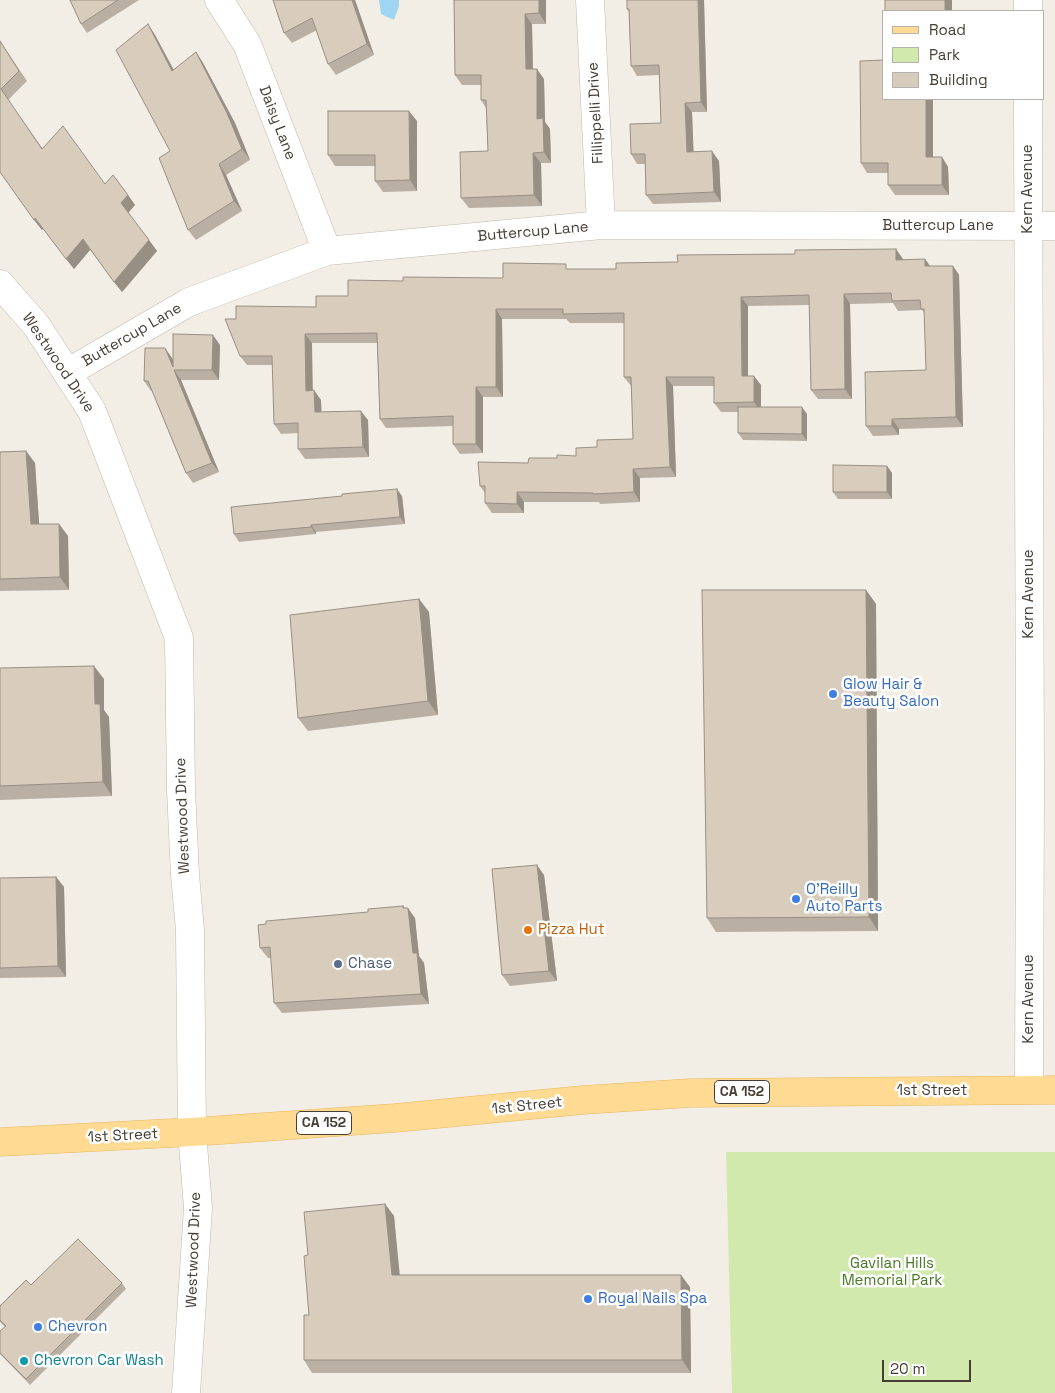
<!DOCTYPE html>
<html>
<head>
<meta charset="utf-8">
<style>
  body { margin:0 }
  #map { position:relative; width:1055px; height:1393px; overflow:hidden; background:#f3eee5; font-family:"Space Grotesk",sans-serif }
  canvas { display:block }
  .legend { position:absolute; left:882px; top:10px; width:162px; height:90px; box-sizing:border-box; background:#fff; border:1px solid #b5b2ae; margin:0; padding:6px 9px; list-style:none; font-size:15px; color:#463e34 }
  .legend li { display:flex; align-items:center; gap:10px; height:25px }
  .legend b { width:25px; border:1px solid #b5b2ae }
  .scale { position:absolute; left:882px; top:1360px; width:89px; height:22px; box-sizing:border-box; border:2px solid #463e34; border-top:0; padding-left:6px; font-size:15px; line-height:18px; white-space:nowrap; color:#463e34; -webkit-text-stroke:4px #fff; paint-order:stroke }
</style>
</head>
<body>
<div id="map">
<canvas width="1055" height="1393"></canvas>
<ul class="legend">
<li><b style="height:6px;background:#ffda92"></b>Road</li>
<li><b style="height:14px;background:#d1e9ac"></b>Park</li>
<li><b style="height:14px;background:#d8ccbd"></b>Building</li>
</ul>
<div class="scale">20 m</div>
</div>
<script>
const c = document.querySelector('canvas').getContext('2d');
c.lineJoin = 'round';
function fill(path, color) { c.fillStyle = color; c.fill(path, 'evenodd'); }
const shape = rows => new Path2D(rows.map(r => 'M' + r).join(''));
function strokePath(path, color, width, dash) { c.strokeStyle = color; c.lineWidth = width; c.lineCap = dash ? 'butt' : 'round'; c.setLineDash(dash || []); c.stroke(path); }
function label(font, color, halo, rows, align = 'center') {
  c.font = font + ' "Space Grotesk",sans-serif'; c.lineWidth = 5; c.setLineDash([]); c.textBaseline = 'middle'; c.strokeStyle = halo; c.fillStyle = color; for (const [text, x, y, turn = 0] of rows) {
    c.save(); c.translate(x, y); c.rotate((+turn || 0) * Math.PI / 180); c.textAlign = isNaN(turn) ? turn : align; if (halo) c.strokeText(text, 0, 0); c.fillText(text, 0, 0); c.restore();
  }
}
fill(shape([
  [726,1152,1055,1152,1055,1393,732,1393]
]), '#d1e9ac');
fill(shape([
  [379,0,399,0,399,6,394,20,381,14]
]), '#9fd5f2');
const minor = shape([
  [219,0,247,44,327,251],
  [590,0,601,225],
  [0,284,36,325,92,411,179,638,181,790,185,875,190,930,192,1132,198,1208,186,1393],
  [67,373,189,302,327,251,601,225,1055,226]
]);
const tertiary = shape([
  [1028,0,1028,11],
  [1028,99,1030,784,1029,1090]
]);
const primary = shape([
  [0,1142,192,1132,395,1118,583,1100,690,1093,1055,1090]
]);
strokePath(minor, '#c2b8aa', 29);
strokePath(tertiary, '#c2b8aa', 29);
strokePath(primary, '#e7b75f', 29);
strokePath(minor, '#fff', 28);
strokePath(tertiary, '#fff', 28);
strokePath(primary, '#ffda92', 28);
fill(shape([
  [70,0,139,0,87,33,81,24],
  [273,0,355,0,374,55,336,75,328,64,317,30,292,43,284,33],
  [454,0,546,0,546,24,532,24,533,69,544,79,545,122,550,129,551,163,541,163,542,206,469,208,461,198,488,151,486,108,481,100,481,85,462,85,455,75],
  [704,0,707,112,692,112,693,152,719,161,721,202,653,204,646,195,645,164,637,164,631,154,661,123,659,75,637,76,631,66,629,12,627,9],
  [148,24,155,35,174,70,196,52,203,63,235,123,250,160,226,175,242,211,196,240,188,230,170,151],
  [0,41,27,81,8,100,43,149,105,184,128,195,135,205,128,213,157,251,122,292,90,250,74,269,43,229,42,230,0,172],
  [884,99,933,99,933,157,942,157,948,167,949,195,895,195,888,185,888,173,867,173,861,163],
  [417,121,417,191,383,192,375,181,375,166,335,166,328,155],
  [903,259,903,260,925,259,930,266,953,266,959,275,963,427,899,429,899,435,873,436,866,426,926,370,925,314,922,310,898,311,893,303,850,304,852,399,818,399,811,390,809,305,748,306,748,376,761,385,761,407,807,414,807,441,743,440,738,433,738,412,721,412,714,403,714,386,673,386,676,477,640,478,640,502,600,504,599,502,524,502,524,513,492,513,485,503,485,493,480,486,528,463,576,456,597,447,633,439,632,386,631,386,624,377,624,323,570,323,566,319,502,319,503,397,483,397,483,453,460,454,453,444,453,426,386,428,380,419,377,343,312,343,312,391,321,400,321,412,368,420,369,457,305,459,298,449,298,433,281,434,274,424,273,365,247,365,240,356,236,319,316,307,348,296,403,281,503,278,569,269,616,269],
  [220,345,219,380,181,380,219,472,193,483,186,473,152,391,151,391,144,381,165,348,173,360],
  [26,451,35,463,39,524,59,524,68,536,69,590,0,591,0,452],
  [887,466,892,473,892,499,838,499,833,492],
  [402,496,405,524,316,532,316,534,239,542,234,534],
  [866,590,876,604,878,931,716,932,707,918],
  [419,599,429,612,438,715,308,731,298,718],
  [0,668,104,679,104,710,109,717,112,796,0,800],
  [544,875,557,981,510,986,502,975],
  [56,877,64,887,66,977,0,978,0,878],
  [403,906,415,918,419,956,424,963,429,1004,282,1013,274,1003,271,958,268,958,260,948],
  [385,1204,394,1216,399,1275,690,1287,691,1373,312,1373,304,1360,309,1315,308,1255],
  [122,1283,126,1289,30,1385,0,1354,0,1331,5,1327,0,1322,0,1306,31,1285]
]), '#baafa3');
fill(shape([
  [352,0,355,0,374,55,367,44],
  [539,0,546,0,546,24,539,13],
  [698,0,704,0,707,112,701,102],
  [945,0,952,0,952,11,945,11],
  [525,14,532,24,533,79,526,69],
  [148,24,155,35,180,82,172,71],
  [196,52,203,63,235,123,250,160,242,149],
  [537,69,544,79,545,122,550,129,551,163,544,152,537,119],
  [926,99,933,99,933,167,926,157],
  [685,103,692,112,694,162,687,152],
  [409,111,417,121,417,191,410,180],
  [712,151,719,161,721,202,714,192],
  [533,153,541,163,542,206,534,195],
  [942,157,948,167,949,195,942,185],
  [219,164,226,175,242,211,234,201],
  [128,195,135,205,128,213,121,203],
  [35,218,43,229,42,230,34,220],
  [83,239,90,250,74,269,66,259],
  [149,240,157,251,122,292,114,282],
  [896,249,903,259,903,270,896,260],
  [925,259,932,269,925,266],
  [953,266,959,275,963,427,956,417],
  [844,294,850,304,852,399,845,389],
  [741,297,748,306,748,386,742,376],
  [496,309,502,319,503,397,496,387],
  [305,334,312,343,313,401,306,391],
  [213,335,220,345,219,380,212,370],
  [165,348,172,358,177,370,173,367],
  [174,370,181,380,219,472,212,463],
  [754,376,761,385,761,412,754,402],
  [666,377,673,386,676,477,670,467],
  [476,387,483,397,483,453,476,444],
  [314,390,321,400,322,421,315,412],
  [802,407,807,414,807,441,802,434],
  [361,411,368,420,369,457,363,447],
  [892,419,899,429,899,435,892,426],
  [26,451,35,463,40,537,31,524],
  [887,466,892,473,892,499,887,492],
  [633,469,640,478,640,502,634,492],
  [397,489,402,496,405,524,400,517],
  [517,492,524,502,524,513,517,504],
  [59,524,68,536,69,590,60,577],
  [311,525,316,532,316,534,311,527],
  [866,590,876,604,878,931,869,917],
  [419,599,429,612,438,715,428,701],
  [94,666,104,679,104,710,109,717,112,796,103,782,95,704],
  [537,865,544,875,557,981,549,971],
  [56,877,64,887,66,977,58,966],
  [403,906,408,913,408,908,415,918,419,956,424,963,429,1004,421,994],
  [385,1204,394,1216,401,1287,392,1275],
  [681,1275,690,1287,691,1373,682,1360]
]), '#978f84');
const building = shape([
  [70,0,118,0,81,24,70,0],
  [273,0,352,0,367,44,328,64,312,18,284,33,273,0],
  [454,0,539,0,539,13,525,14,526,69,537,69,537,119,543,118,544,152,533,153,534,195,461,198,460,152,488,151,486,100,481,100,481,75,455,75,454,0],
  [627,0,698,0,701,102,685,103,687,152,712,151,714,192,646,195,645,154,631,154,630,124,661,123,659,65,631,66,629,9,627,9,627,0],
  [885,0,945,0,945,11,885,11,885,0],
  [148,24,172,71,196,52,227,113,242,149,219,164,234,201,188,230,159,158,170,151,116,50,148,24],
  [0,41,19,71,1,89,42,149,63,126,105,184,113,175,128,195,121,203,149,240,114,282,83,239,66,259,35,218,34,220,0,172,0,41],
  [884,60,884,99,926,99,926,157,942,157,942,185,888,185,888,163,861,163,860,61,884,60],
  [328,111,409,111,410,180,375,181,375,155,328,155,328,111],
  [896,249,896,260,925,259,925,266,953,266,956,417,892,419,892,426,866,426,865,372,926,370,924,309,921,309,920,300,892,301,891,293,844,294,845,389,811,390,809,295,741,297,742,376,754,376,754,402,714,403,714,377,666,377,670,467,633,469,634,492,593,494,593,493,517,492,517,504,485,503,485,486,480,486,478,462,528,463,529,458,557,458,557,455,576,456,576,448,597,447,597,440,633,439,631,377,624,377,624,313,563,314,563,309,496,309,496,387,476,387,476,444,453,444,453,416,380,419,377,333,305,334,306,391,314,390,315,412,361,411,363,447,298,449,298,423,274,424,272,356,240,356,225,319,236,319,236,306,316,307,316,296,348,296,348,280,403,281,403,277,503,278,503,263,566,264,566,269,616,269,616,263,678,262,677,255,795,254,795,250,896,249],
  [173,334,213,335,212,370,174,370,212,463,186,473,148,381,144,381,145,348,165,348,173,367,173,334],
  [738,407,802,407,802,434,738,433,738,407],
  [26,451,31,524,59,524,60,577,0,579,0,452,26,451],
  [833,465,887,466,887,492,833,492,833,465],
  [397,489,400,517,311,525,311,527,234,534,231,507,342,496,342,494,397,489],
  [702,590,866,590,869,917,707,918,702,590],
  [419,599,428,701,298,718,290,615,419,599],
  [94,666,95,704,100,704,103,782,0,786,0,668,94,666],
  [537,865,549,971,502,975,492,869,537,865],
  [56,877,58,966,0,968,0,878,56,877],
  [403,906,403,908,408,908,413,953,417,953,421,994,274,1003,270,947,260,948,258,925,266,924,266,921,368,912,368,909,403,906],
  [385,1204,392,1275,681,1275,682,1360,304,1360,304,1315,309,1315,304,1256,308,1255,304,1212,385,1204],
  [78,1239,122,1283,26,1379,0,1353,0,1331,6,1326,0,1320,0,1306,26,1280,31,1285,78,1239]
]);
fill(building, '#d8ccbd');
strokePath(building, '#978f84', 1);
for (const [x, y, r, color] of [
  [833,694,5,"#3f7fe0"],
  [796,899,5,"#3f7fe0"],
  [528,930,5,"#e8710a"],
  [338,964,5,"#5c6f8a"],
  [588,1299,5,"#3f7fe0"],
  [38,1327,5,"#3f7fe0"],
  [24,1361,5,"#0f9aa8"]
]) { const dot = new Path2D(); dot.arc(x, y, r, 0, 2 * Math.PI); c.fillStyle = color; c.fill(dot); strokePath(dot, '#fff', 2); }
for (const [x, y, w] of [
  [742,1092,55],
  [324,1123,55]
]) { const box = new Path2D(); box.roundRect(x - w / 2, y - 11.5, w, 23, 4); c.fillStyle = '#fff'; c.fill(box); strokePath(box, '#463e34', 1); }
label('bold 14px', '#463e34', null, [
  ["CA 152",742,1092],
  ["CA 152",324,1123]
]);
label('15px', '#463e34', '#fff', [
  ["Fillippelli Drive",596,113,-93],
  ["Daisy Lane",277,123,69],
  ["Kern Avenue",1028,189,-90],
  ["Buttercup Lane",938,226],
  ["Buttercup Lane",533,232,-5],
  ["Buttercup Lane",132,335,-30],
  ["Westwood Drive",58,363,56],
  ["Kern Avenue",1029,594,-90],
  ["Westwood Drive",183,816,-92],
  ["Kern Avenue",1029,999,-90],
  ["1st Street",932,1091],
  ["1st Street",527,1106,-6],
  ["1st Street",123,1136,-3],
  ["Westwood Drive",194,1250,-88]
]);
label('15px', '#366cbe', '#fff', [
  ["Glow Hair &",843,685],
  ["Beauty Salon",843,702],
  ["O'Reilly",806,890],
  ["Auto Parts",806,907],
  ["Royal Nails Spa",598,1299],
  ["Chevron",48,1327]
], 'left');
label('15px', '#c56008', '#fff', [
  ["Pizza Hut",538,930]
], 'left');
label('15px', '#4e5e75', '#fff', [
  ["Chase",348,964]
], 'left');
label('15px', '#4a7926', '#fff', [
  ["Gavilan Hills",892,1264],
  ["Memorial Park",892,1281]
]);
label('15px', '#0d838f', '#fff', [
  ["Chevron Car Wash",34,1361]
], 'left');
</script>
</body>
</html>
